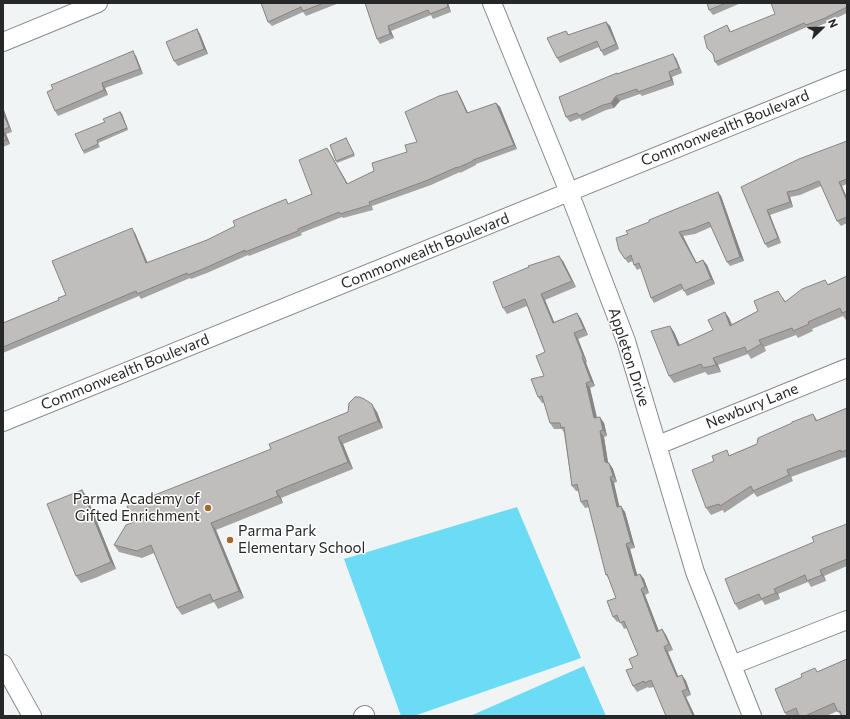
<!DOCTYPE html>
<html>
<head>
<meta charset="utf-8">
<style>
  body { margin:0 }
  #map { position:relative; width:850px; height:719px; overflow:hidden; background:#f1f4f5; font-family:Commissioner,sans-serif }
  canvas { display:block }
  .frame { position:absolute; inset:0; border:4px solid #262728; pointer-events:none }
  .north { position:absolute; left:802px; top:8px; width:40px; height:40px; -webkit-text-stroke:3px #fff; paint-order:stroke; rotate:67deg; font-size:11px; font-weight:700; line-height:16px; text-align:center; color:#262728 }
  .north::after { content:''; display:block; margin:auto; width:14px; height:18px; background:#262728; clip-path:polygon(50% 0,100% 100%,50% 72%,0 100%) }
</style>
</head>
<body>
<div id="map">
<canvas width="850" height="719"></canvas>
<div class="frame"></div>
<div class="north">N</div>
</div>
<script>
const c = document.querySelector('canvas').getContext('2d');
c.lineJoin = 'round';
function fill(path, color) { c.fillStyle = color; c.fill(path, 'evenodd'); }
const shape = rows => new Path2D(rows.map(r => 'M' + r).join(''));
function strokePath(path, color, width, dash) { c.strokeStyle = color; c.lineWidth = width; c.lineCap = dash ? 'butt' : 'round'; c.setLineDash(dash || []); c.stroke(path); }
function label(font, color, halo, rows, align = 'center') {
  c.font = font + ' Commissioner,sans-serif'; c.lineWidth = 3; c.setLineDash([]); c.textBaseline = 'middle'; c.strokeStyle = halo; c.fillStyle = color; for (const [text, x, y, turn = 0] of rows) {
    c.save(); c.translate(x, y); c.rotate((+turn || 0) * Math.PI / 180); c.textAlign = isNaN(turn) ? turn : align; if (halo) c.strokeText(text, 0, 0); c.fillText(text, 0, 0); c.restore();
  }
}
fill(shape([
  [517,507,581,658,414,716,401,716,344,559],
  [584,666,606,716,470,716]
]), '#6cdbf4');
const street = shape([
  [492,3,569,192,626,341,695,572,752,716],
  [3,42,98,3],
  [3,422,847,79],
  [658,445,847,368],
  [3,664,32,716],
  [732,665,847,620],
  [363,716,365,715]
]);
strokePath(street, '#878a8b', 20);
strokePath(street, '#fff', 18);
fill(shape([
  [261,3,339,3,306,16,303,12,272,26,268,22],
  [365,3,448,3,451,12,433,19,431,15,391,31,394,38,380,44,377,39],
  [707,3,741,3,713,15,709,10],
  [847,3,847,13,826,23,809,30,807,27,718,66,715,62,714,56,707,48,727,25,731,32],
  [606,22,610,26,619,49,604,56,601,51,599,47,560,63,557,58,566,31,569,35],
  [197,29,200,34,208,54,178,66,174,61],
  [136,56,143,74,105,88,108,95,58,116,55,111],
  [676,58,682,73,672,77,674,85,642,96,640,94,620,101,614,108,606,110,582,121,580,118,570,122,566,117,618,74],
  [457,91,460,96,468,113,496,103,500,107,517,149,476,164,476,165,460,173,460,172,431,185,372,206,373,210,343,218,342,217,301,233,302,235,249,256,248,255,207,273,191,279,190,278,141,299,139,296,3,353,3,323,59,300,66,295,135,233,147,263,207,240,289,204,312,194,330,153,348,184,374,171,407,152,417,142],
  [3,109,12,132,6,134,10,144,3,147],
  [120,112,122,114,128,130,98,143,100,147,84,154,83,151,105,122],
  [346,138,355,156,337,163,336,161],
  [847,141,847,184,842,186,847,198,847,223,841,226,837,221,821,186,800,195,790,197,793,207,770,215,781,243,768,248,765,244,741,187],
  [718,192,721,196,744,261,730,266,727,262,711,227,695,234,683,236,697,263,703,260,707,265,715,284,687,296,683,289,654,303,651,298,641,268,637,270,634,265,633,261,628,263,619,250,628,234,649,222],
  [563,261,576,287,545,300,554,322,577,313,581,319,588,335,578,339,587,362,586,363,595,386,590,388,597,417,604,423,607,436,604,437,608,463,609,463,613,469,617,482,614,483,619,507,625,512,635,548,630,549,637,575,640,574,644,579,649,593,645,595,659,631,662,629,666,635,673,650,668,652,678,676,682,675,686,681,691,695,686,697,695,716,666,716,654,687,649,688,648,687,637,692,633,686,633,668,638,655,627,628,624,629,620,621,617,622,613,617,616,598,609,579,606,575,589,507,585,508,581,502,579,491,576,491,572,486,564,433,562,429,554,429,550,423,544,403,542,403,538,397,544,376,545,352,527,306,507,314,503,308],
  [847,276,847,320,846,320,843,316,812,329,813,331,798,338,796,335,764,347,766,351,751,359,748,354,718,365,721,372,708,375,705,372,674,383,669,376,670,326,674,332,680,345,713,330,725,312,729,318,732,324,783,298,786,302],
  [847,408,847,458,846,458,845,457,791,477,793,481,757,497,754,493,724,513,723,510,711,515,706,508,714,461,730,455,757,444,813,414,817,420],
  [377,412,383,428,343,444,353,469,281,498,283,503,216,530,244,598,218,609,214,602,182,615,177,608,154,553,142,558,119,552,114,545],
  [82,490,87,497,116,569,95,578,81,583,76,576],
  [847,524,847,566,824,576,826,581,811,587,808,582,778,594,780,599,765,605,762,600,739,610,735,604],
  [847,659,847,716,841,716,838,711,826,716,787,716,785,713,817,672]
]), '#a5a3a2');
fill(shape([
  [447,3,448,3,451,12,448,7],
  [606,22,610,26,619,49,616,44],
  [388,26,391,31,394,38,390,34],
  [197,29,200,34,208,54,204,49],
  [133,51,136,56,143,74,140,69],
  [673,54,676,58,682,73,679,68],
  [669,72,672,77,674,85,671,80],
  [102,83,105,88,108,95,104,90],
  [457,91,460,96,470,117,467,113],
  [616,96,620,101,614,108,611,103],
  [496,103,500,107,517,149,514,145],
  [3,109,4,110,12,132,9,127,3,113],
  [120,112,122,114,128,130,127,128],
  [3,130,6,134,10,144,6,140],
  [327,148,330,153,350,188,347,184],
  [839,182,842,186,847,198,847,201],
  [718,192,721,196,744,261,740,257],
  [787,192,790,197,793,207,790,202],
  [767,210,770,215,781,243,778,238],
  [132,228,135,233,150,268,146,263],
  [679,232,683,236,699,268,696,263],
  [559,256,563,261,576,287,572,281],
  [703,260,707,265,715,284,711,279],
  [541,294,545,300,557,329,553,323],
  [725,312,729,318,734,332,730,326],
  [577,313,581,319,588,335,584,329],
  [670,326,674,332,683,353,678,346],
  [574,333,578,339,587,362,583,356],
  [759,340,764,347,766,351,761,344],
  [582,357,586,363,595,386,591,381],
  [713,358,718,365,721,372,716,365],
  [586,383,590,388,598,423,594,418],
  [372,404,377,412,383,428,378,421],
  [600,417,604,423,607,436,603,430],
  [600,431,604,437,609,468,605,462],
  [338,437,343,444,353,469,348,462],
  [609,463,613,469,617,482,613,476],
  [787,470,791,477,793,481,789,475],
  [610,477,614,483,621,513,617,507],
  [82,490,87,497,116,569,111,562],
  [276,491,281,498,283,503,278,496],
  [621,506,625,512,635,548,631,542],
  [211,523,216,530,244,598,239,591],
  [626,544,630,549,639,581,635,576],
  [820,570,824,576,826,581,822,575],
  [640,574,644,579,649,593,645,587],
  [641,589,645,595,661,637,657,632],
  [774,589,778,594,780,599,776,593],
  [662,629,666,635,673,650,669,644],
  [664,647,668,652,681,683,677,677],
  [682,675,686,681,691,695,687,689],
  [682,691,686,697,695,716,693,716]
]), '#868584');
const building = shape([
  [261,3,324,3,303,11,301,7,268,22,261,3],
  [365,3,447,3,448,7,430,14,428,10,388,26,390,34,377,39,365,3],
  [707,3,726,3,709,10,707,3],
  [771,3,847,3,847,7,823,19,806,25,804,23,715,62,713,54,707,48,704,36,727,25,730,32,775,14,771,3],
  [606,22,616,44,601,51,597,41,557,58,547,38,566,31,568,35,606,22],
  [197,29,204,49,174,61,166,42,197,29],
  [133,51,140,69,102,83,104,90,55,111,47,92,53,89,51,85,133,51],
  [673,54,679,68,669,72,671,80,638,92,637,89,616,96,611,103,603,105,579,116,577,113,566,117,559,97,617,73,617,74,673,54],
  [457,91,467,113,496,103,514,145,473,160,473,161,457,168,457,167,428,180,369,202,370,205,340,214,339,212,298,229,298,231,245,252,245,250,203,269,188,275,187,273,137,294,136,291,3,347,3,323,59,300,58,298,66,295,52,261,132,228,146,263,207,240,235,226,233,221,286,199,288,204,312,194,299,160,327,148,347,184,374,171,372,163,407,152,405,145,417,142,405,112,439,96,457,91],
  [120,112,127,128,97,140,98,144,83,151,75,134,105,122,103,119,120,112],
  [3,113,9,127,3,130,3,113],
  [3,130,6,140,3,141,3,130],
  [346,138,354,154,336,161,330,145,346,138],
  [847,141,847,179,839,182,847,201,847,217,837,221,819,181,797,190,787,192,790,202,767,210,778,238,765,244,741,187,799,159,847,141],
  [718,192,740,257,727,262,709,222,692,229,679,232,696,263,703,260,711,279,684,291,681,284,651,298,639,263,634,265,631,255,625,259,619,250,616,238,628,234,626,231,649,222,649,220,718,192],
  [559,256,572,281,541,294,553,323,577,313,584,329,574,333,583,356,582,357,591,381,586,383,594,418,600,417,603,430,600,431,605,462,609,463,613,476,610,477,617,507,621,506,631,542,626,544,635,576,640,574,645,587,641,589,657,632,662,629,669,644,664,647,677,677,682,675,687,689,682,691,693,716,666,716,651,680,645,683,644,681,633,686,626,670,633,668,629,659,638,655,624,621,620,623,617,615,613,617,607,601,616,598,607,574,606,575,587,500,581,502,577,484,572,486,564,427,561,428,560,423,550,423,542,396,538,397,531,379,544,376,536,356,545,352,525,299,503,308,493,282,529,267,528,266,559,256],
  [847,276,847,311,842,313,840,308,808,322,809,324,793,331,792,328,759,340,761,344,747,352,745,347,713,358,716,365,703,368,701,364,669,376,651,331,670,326,678,346,713,330,708,320,725,312,730,326,758,311,754,301,778,291,785,302,802,289,825,280,828,285,847,276],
  [355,397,360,397,364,399,372,404,378,421,338,437,348,462,276,491,278,496,211,523,239,591,213,601,210,594,177,608,151,545,137,551,114,545,126,525,134,522,127,506,261,453,271,449,269,444,348,412,349,403,355,397],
  [847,408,847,450,841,452,841,450,787,470,789,475,753,491,751,486,720,506,719,504,706,508,692,470,714,461,712,456,727,450,729,456,757,444,758,438,792,423,792,422,813,414,816,421,847,408],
  [82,490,111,562,90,571,76,576,47,504,82,490],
  [847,524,847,559,820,570,822,575,807,581,805,575,774,589,776,593,761,599,759,594,735,604,725,579,814,542,812,537,847,524],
  [847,659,847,689,846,690,847,692,847,716,842,716,840,711,838,712,834,703,805,716,799,716,796,708,785,713,775,689,802,677,801,674,815,668,817,672,847,659]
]);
fill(building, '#c0bebc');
strokePath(building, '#868584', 1);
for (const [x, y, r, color] of [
  [208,508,4,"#a5682b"],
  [230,540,4,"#a5682b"]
]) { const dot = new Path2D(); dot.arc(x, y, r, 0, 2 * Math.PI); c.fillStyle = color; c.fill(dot); strokePath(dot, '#fff', 1.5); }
label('15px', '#262728', '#fff', [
  ["Commonwealth Boulevard",725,128,-22],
  ["Commonwealth Boulevard",425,251,-22],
  ["Appleton Drive",629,357,72],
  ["Commonwealth Boulevard",125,372,-22],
  ["Newbury Lane",752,406,-22]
]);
label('15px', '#262728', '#fff', [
  ["Parma Academy of",200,499],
  ["Gifted Enrichment",200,516],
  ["Parma Park",238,531,"left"],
  ["Elementary School",238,548,"left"]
], 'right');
</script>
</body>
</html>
